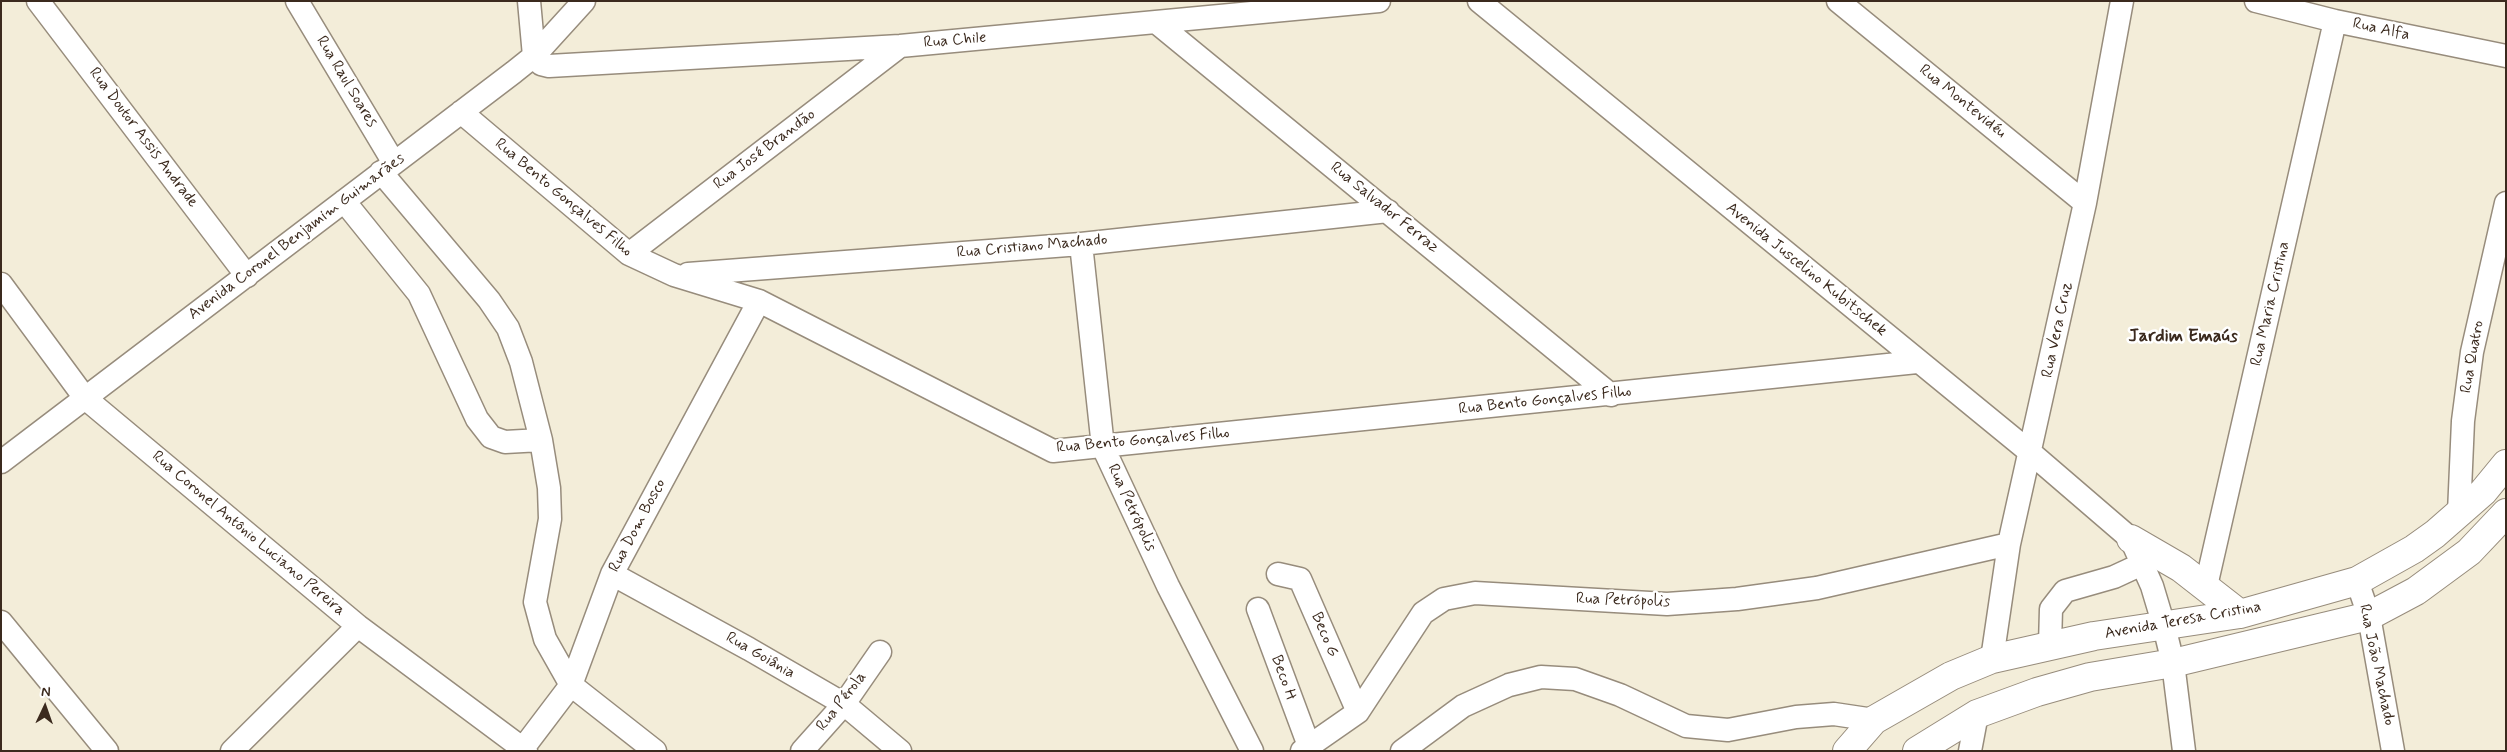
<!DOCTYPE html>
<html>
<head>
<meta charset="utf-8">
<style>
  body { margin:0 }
  #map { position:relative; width:2507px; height:752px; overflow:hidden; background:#f3edd9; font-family:Mynerve,sans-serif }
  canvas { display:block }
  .frame { position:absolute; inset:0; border:2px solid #3b2a1e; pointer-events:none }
  .north { position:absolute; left:20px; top:682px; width:50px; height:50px; -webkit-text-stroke:4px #fff; paint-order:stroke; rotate:3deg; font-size:14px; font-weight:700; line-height:20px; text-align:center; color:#3b2a1e }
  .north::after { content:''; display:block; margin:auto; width:18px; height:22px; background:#3b2a1e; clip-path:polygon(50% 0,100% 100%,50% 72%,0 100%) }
</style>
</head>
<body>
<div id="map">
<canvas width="2507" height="752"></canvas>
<div class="frame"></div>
<div class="north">N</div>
</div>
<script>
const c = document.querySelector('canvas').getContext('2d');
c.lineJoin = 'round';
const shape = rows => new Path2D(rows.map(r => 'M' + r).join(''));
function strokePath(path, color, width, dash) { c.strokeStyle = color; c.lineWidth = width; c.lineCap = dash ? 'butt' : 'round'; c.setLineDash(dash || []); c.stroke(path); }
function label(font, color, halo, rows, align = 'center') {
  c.font = font + ' Mynerve,sans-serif'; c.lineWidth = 5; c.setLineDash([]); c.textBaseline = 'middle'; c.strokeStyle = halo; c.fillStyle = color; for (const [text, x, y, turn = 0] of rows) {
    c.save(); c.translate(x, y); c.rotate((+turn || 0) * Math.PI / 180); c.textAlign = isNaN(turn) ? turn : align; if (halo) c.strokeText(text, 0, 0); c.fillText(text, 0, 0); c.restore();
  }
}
const minor = shape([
  [38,1,247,276],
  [297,1,394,163],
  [529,1,534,56,541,64,549,66,900,46,1379,1],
  [1479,1,2031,453,2131,539,2152,586,2164,626,2173,663,2184,751],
  [1838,1,2085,203],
  [2256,1,2335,21,2506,56],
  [1156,22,1611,395],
  [461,112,629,254,674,275,759,301,1053,451,1917,362],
  [381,172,489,300,508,328,521,362,541,440,549,488,550,519,535,602,545,639,571,685,655,751],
  [344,201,419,294,477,419,491,437,505,442,541,440],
  [1081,244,1103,447,1168,586,1252,751],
  [629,254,900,46],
  [688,274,1081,244,1388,211],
  [1,284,85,398,358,626,526,751],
  [1,462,514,72,534,56,584,1],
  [2459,513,2463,421,2472,352,2506,203],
  [612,574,749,649,844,704,900,751],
  [1278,574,1300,579,1358,712],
  [2357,581,2369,616,2393,751],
  [2206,586,2335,21],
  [1258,609,1309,746],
  [1,622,107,751],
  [2050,645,2051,609,2065,591,2114,577,2142,564],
  [1992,659,2009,544,2085,203,2122,1],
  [232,751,358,626],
  [521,751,571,685,612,574,759,301],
  [802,751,844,704,880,652],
  [1302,751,1358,712,1423,613,1444,599,1475,593,1667,604,1737,599,1817,588,2009,544],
  [1402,751,1463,706,1509,685,1541,677,1575,679,1620,695,1686,726,1728,730,1796,717,1834,714,1874,720],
  [1970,751,1977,714]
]);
const major = shape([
  [2131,539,2181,568,2240,614],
  [1847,751,1874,720,1951,676,1992,659,2094,636,2240,614,2357,581,2414,549,2435,534,2483,492,2506,464],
  [1917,751,1977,714,2037,692,2090,677,2173,663,2369,616,2416,591,2469,552,2506,513]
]);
strokePath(minor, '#978c7c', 25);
strokePath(major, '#978c7c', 30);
strokePath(minor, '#fff', 22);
strokePath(major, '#fff', 28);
label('16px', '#3b2a1e', '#fff', [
  ["Rua Alfa",2381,30,12],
  ["Rua Chile",955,41,-5],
  ["Rua Raul Soares",346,82,59],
  ["Rua Montevidéu",1962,102,39],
  ["Rua Doutor Assis Andrade",143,138,53],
  ["Rua José Brandão",765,150,-37],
  ["Rua Bento Gonçalves Filho",563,198,40],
  ["Rua Salvador Ferraz",1384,208,39],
  ["Avenida Coronel Benjamim Guimarães",297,237,-37],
  ["Rua Cristiano Machado",1032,247,-5],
  ["Avenida Juscelino Kubitschek",1806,270,39],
  ["Rua Maria Cristina",2271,304,-77],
  ["Rua Vera Cruz",2058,330,-78],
  ["Rua Quatro",2473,357,-80],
  ["Rua Bento Gonçalves Filho",1545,401,-6],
  ["Rua Bento Gonçalves Filho",1143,441,-5],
  ["Rua Petrópolis",1131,508,65],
  ["Rua Dom Bosco",638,526,-62],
  ["Rua Coronel Antônio Luciano Pereira",248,534,40],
  ["Rua Petrópolis",1623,601,2],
  ["Avenida Teresa Cristina",2183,621,-10],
  ["Beco G",1324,635,67],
  ["Rua Goiânia",760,656,30],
  ["Rua João Machado",2376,665,78],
  ["Beco H",1283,678,70],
  ["Rua Pérola",842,702,-52]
]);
label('bold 18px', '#3b2a1e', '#fff', [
  ["Jardim Emaús",2183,337]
]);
</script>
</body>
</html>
